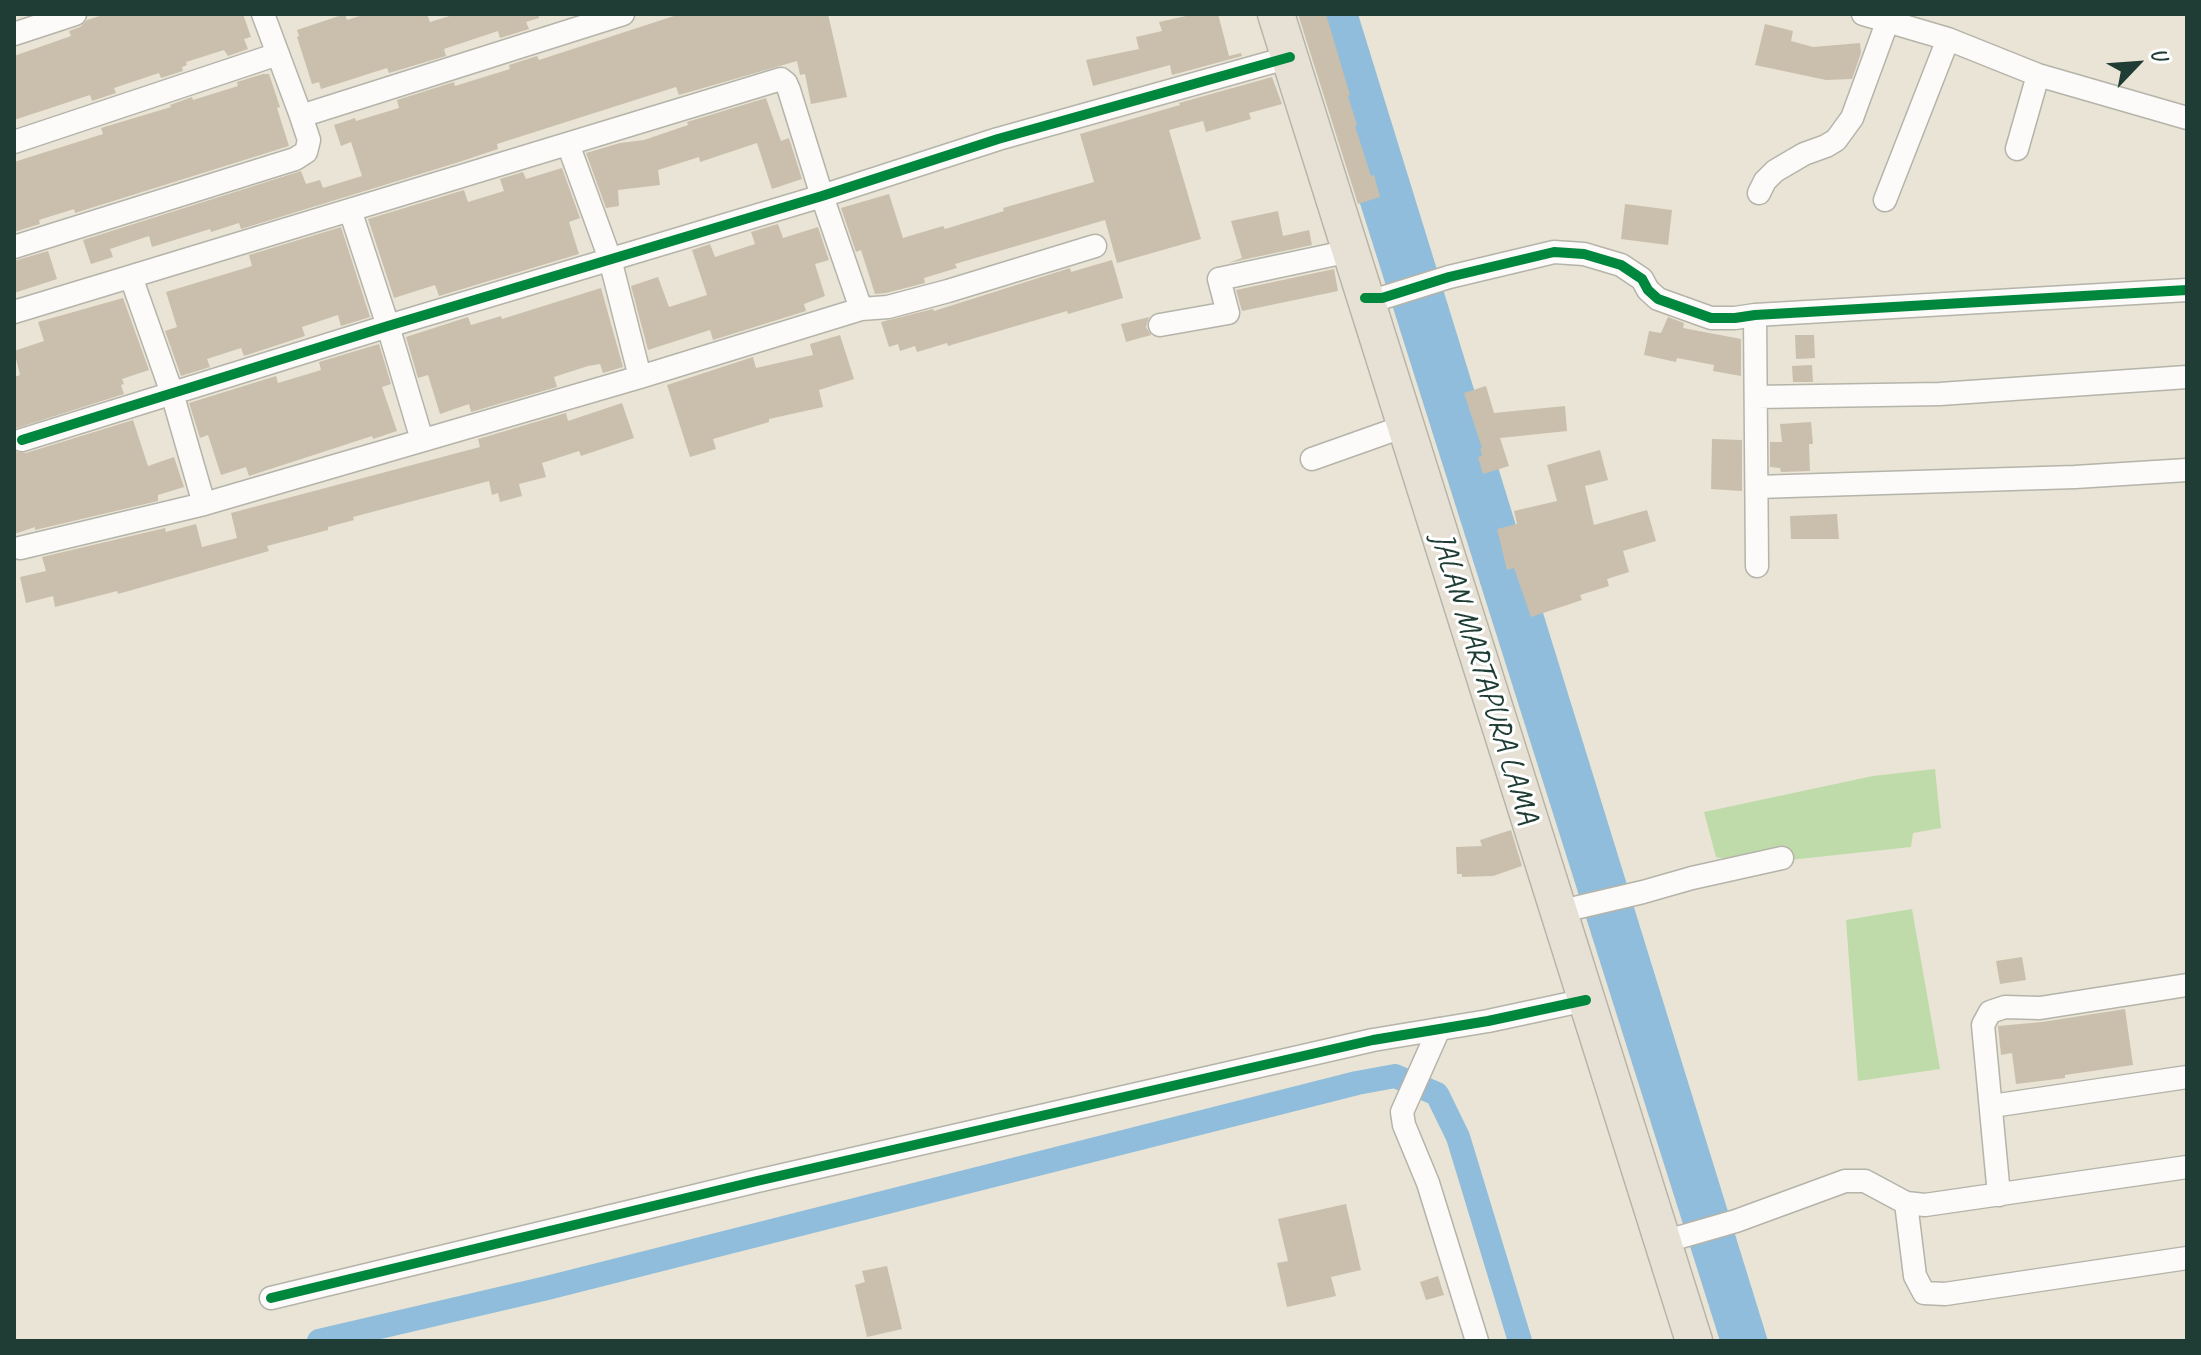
<!DOCTYPE html>
<html>
<head>
<meta charset="utf-8">
<style>
  body { margin:0 }
  #map { position:relative; width:2201px; height:1355px; overflow:hidden; background:#e9e4d5; font-family:Caveat,sans-serif }
  canvas { display:block }
  .frame { position:absolute; inset:0; border:16px solid #1f3d34; pointer-events:none }
  .north { position:absolute; left:2097px; top:24px; width:80px; height:80px; -webkit-text-stroke:6px #fff; paint-order:stroke; rotate:65deg; font-size:22px; font-weight:700; line-height:32px; text-align:center; color:#1f3d34 }
  .north::after { content:''; display:block; margin:auto; width:28px; height:36px; background:#1f3d34; clip-path:polygon(50% 0,100% 100%,50% 72%,0 100%) }
</style>
</head>
<body>
<div id="map">
<canvas width="2201" height="1355"></canvas>
<div class="frame"></div>
<div class="north">U</div>
</div>
<script>
const c = document.querySelector('canvas').getContext('2d');
c.lineJoin = 'round';
function fill(path, color) { c.fillStyle = color; c.fill(path, 'evenodd'); }
const shape = rows => new Path2D(rows.map(r => 'M' + r).join(''));
function strokePath(path, color, width, dash) { c.strokeStyle = color; c.lineWidth = width; c.lineCap = dash ? 'butt' : 'round'; c.setLineDash(dash || []); c.stroke(path); }
function label(font, color, halo, rows, align = 'center') {
  c.font = font + ' Caveat,sans-serif'; c.lineWidth = 6; c.setLineDash([]); c.textBaseline = 'middle'; c.strokeStyle = halo; c.fillStyle = color; for (const [text, x, y, turn = 0] of rows) {
    c.save(); c.translate(x, y); c.rotate((+turn || 0) * Math.PI / 180); c.textAlign = isNaN(turn) ? turn : align; if (halo) c.strokeText(text, 0, 0); c.fillText(text, 0, 0); c.restore();
  }
}
fill(shape([
  [1935,769,1941,828,1913,833,1911,847,1752,864,1716,857,1704,812,1873,776],
  [1912,909,1940,1069,1858,1081,1846,920]
]), '#bfdbaa');
fill(shape([
  [1300,14,1358,14,1768,1341,1720,1341]
]), '#8fbddb');
strokePath(shape([
  [319,1341,547,1288,1357,1083,1395,1076,1437,1094,1458,1137,1520,1341]
]), '#8fbddb', 24);
fill(shape([
  [106,14,243,14,251,37,244,39,248,49,228,56,224,50,186,62,187,65,182,67,183,71,161,78,159,73,114,88,116,93,92,101,90,95,14,120,14,56,71,36,69,31,80,27,87,20],
  [345,14,347,20,366,14,427,14,430,22,456,14,539,14,539,18,526,22,529,29,500,38,498,31,444,49,446,56,389,73,387,68,321,89,319,82,312,84,297,37,299,36,297,30],
  [680,14,828,14,847,97,811,104,805,74,800,75,797,61,679,95,676,87,497,144,498,149,456,163,241,229,239,223,211,232,210,229,152,247,149,236,110,249,113,257,91,264,83,240,301,171,306,184,320,180,323,188,362,176,351,142,341,146,334,125,355,118,356,121,399,108,397,100,454,82,455,86,510,69,509,65,537,56,539,60],
  [1195,14,1218,14,1229,56,1241,53,1242,56,1172,75,1170,65,1093,86,1086,60,1139,49,1136,37,1162,31,1159,22],
  [1298,14,1326,14,1350,95,1348,96,1357,125,1355,126,1371,176,1374,175,1380,197,1358,204],
  [1765,24,1793,31,1791,41,1813,47,1860,43,1861,53,1852,79,1826,80,1755,65],
  [263,74,269,74,280,107,277,108,289,146,75,213,74,209,39,220,40,224,14,232,14,162,103,134,101,128,171,107,170,105,192,97,193,100,238,86,237,82],
  [1272,77,1282,104,1249,113,1251,119,1206,132,1203,121,1169,130,1201,239,1117,263,1105,220,955,264,957,268,924,278,925,283,886,293,875,294,861,250,856,252,841,208,889,194,903,238,943,226,945,229,1004,211,1003,208,1094,182,1080,134,1180,105,1179,103],
  [766,98,781,141,789,138,802,179,772,189,757,143,700,162,699,157,658,170,660,185,618,190,619,206,606,208,586,153,620,143,644,140,688,125,687,122],
  [562,168,580,218,569,222,579,254,439,296,435,285,394,298,368,219,464,190,468,202,504,191,500,179,523,172,526,179],
  [1625,204,1672,210,1668,245,1621,239],
  [1278,211,1283,236,1309,230,1312,245,1228,263,1242,258,1231,221],
  [778,224,783,238,818,227,829,260,815,264,825,296,804,304,806,311,713,340,710,330,648,350,631,286,658,277,669,307,707,295,692,250,710,244,715,257,755,244,751,232],
  [341,227,370,317,341,326,338,315,302,327,305,336,244,356,241,348,207,359,210,367,181,376,165,331,177,327,166,292,252,266,249,255],
  [48,251,57,279,14,293,14,261],
  [1112,260,1123,298,1068,314,1067,311,948,346,947,343,917,352,915,346,900,351,898,344,889,347,881,322,933,309,934,311,1070,268,1071,272],
  [1334,269,1338,291,1242,311,1236,290],
  [601,288,623,367,603,373,600,364,588,366,554,377,557,387,471,412,469,404,440,414,428,375,418,378,406,337,468,317,471,325,501,316,502,319],
  [123,298,149,370,122,379,124,384,121,385,124,394,14,429,14,377,20,375,14,351,44,341,38,322],
  [1149,317,1146,327,1151,335,1126,342,1121,324],
  [1668,317,1684,323,1683,328,1741,339,1741,376,1713,371,1714,365,1677,358,1676,362,1644,355,1649,331,1661,333],
  [840,335,854,379,819,390,823,407,769,419,769,422,713,439,716,449,690,457,667,385,753,357,756,368,813,355,810,344],
  [1795,335,1814,335,1815,358,1796,359],
  [379,344,391,384,382,387,397,431,373,439,372,436,249,476,246,467,221,475,208,435,200,438,189,403,276,376,278,383,321,370,319,362],
  [1812,365,1813,382,1793,382,1792,366],
  [1486,386,1494,413,1565,406,1567,431,1500,438,1509,466,1483,474,1478,457,1482,456,1480,448,1482,448,1464,393],
  [622,403,634,438,581,456,579,451,542,463,546,477,519,484,522,496,500,502,498,493,492,495,489,481,353,517,354,520,328,527,328,530,267,546,269,551,118,594,117,591,55,607,53,596,26,603,20,577,46,571,42,557,165,528,166,532,196,524,202,547,237,538,231,513,480,447,478,439,566,413,568,421],
  [133,420,148,466,174,457,184,487,158,495,158,501,35,530,35,527,14,534,14,451,26,453],
  [1811,422,1813,444,1809,444,1810,471,1781,472,1780,468,1770,467,1770,442,1782,442,1780,424],
  [1712,439,1742,440,1742,491,1711,489],
  [1600,450,1608,480,1585,486,1594,525,1647,510,1656,541,1623,551,1629,572,1607,579,1609,586,1580,595,1582,600,1531,617,1514,568,1507,570,1497,529,1517,524,1514,511,1557,501,1547,465],
  [1837,514,1839,539,1791,539,1790,516],
  [1511,830,1522,866,1493,876,1462,877,1462,874,1457,874,1456,847,1482,846,1480,840],
  [2022,957,2026,980,2000,984,1996,961],
  [2125,1009,2133,1065,2065,1075,2065,1078,2016,1084,2012,1053,2001,1055,1998,1026,2042,1022],
  [1346,1204,1361,1270,1331,1277,1336,1296,1287,1307,1277,1263,1288,1261,1278,1219],
  [887,1266,902,1329,867,1337,855,1285,865,1282,862,1271],
  [1438,1276,1444,1295,1426,1300,1420,1282]
]), '#cabfac');
const minor = shape([
  [263,14,301,116,623,14],
  [1863,14,1948,39,2038,75,2187,118],
  [14,34,75,14],
  [14,142,278,54],
  [568,144,610,259,640,377],
  [2017,149,2038,75],
  [1759,193,1765,181,1775,171,1804,154,1826,146,1836,140,1852,118,1888,20],
  [1885,200,1948,39],
  [350,210,388,326,422,440],
  [14,247,295,159,306,152,309,140,301,116],
  [131,277,172,393,204,504],
  [1365,298,1382,298,1449,277,1554,252,1584,254,1621,265,1642,279,1648,290,1658,299,1711,318,1735,318,1755,315,2187,290],
  [14,312,781,79,786,83,789,90,822,196,861,309],
  [1755,315,1757,566],
  [1160,325,1228,313,1219,279,1350,251],
  [1756,397,1940,394,2187,377],
  [22,440,388,326,822,196,998,139,1290,57],
  [1312,459,1405,426],
  [1757,487,2075,477,2187,470],
  [20,548,204,504,640,377,861,309,888,307,948,291,1095,246],
  [1558,912,1643,892,1692,878,1782,858],
  [1439,1029,1402,1112,1404,1125,1428,1183,1477,1341],
  [1992,1106,2187,1077],
  [1999,1195,1983,1025,1990,1012,2005,1007,2040,1008,2187,985],
  [1906,1203,1915,1276,1924,1293,1945,1294,2187,1258],
  [1661,1237,1677,1238,1736,1221,1845,1181,1865,1181,1906,1203,1925,1205,2187,1167],
  [271,1298,757,1181,1373,1040,1488,1021,1586,1000]
]);
const primary = shape([
  [1276,14,1694,1341]
]);
strokePath(minor, '#b4b4aa', 25);
strokePath(primary, '#b4b4aa', 39);
strokePath(minor, '#fcfbf9', 22);
strokePath(primary, '#e6e1d4', 36);
strokePath(shape([
  [1365,298,1382,298,1449,277,1554,252,1584,254,1621,265,1642,279,1648,290,1658,299,1711,318,1735,318,1755,315,2187,290],
  [22,440,388,326,822,196,998,139,1290,57],
  [271,1298,757,1181,1373,1040,1488,1021,1586,1000]
]), '#00873e', 10);
label('32px', '#1f3d34', '#fff', [
  ["JALAN MARTAPURA LAMA",1484,678,73]
]);
</script>
</body>
</html>
